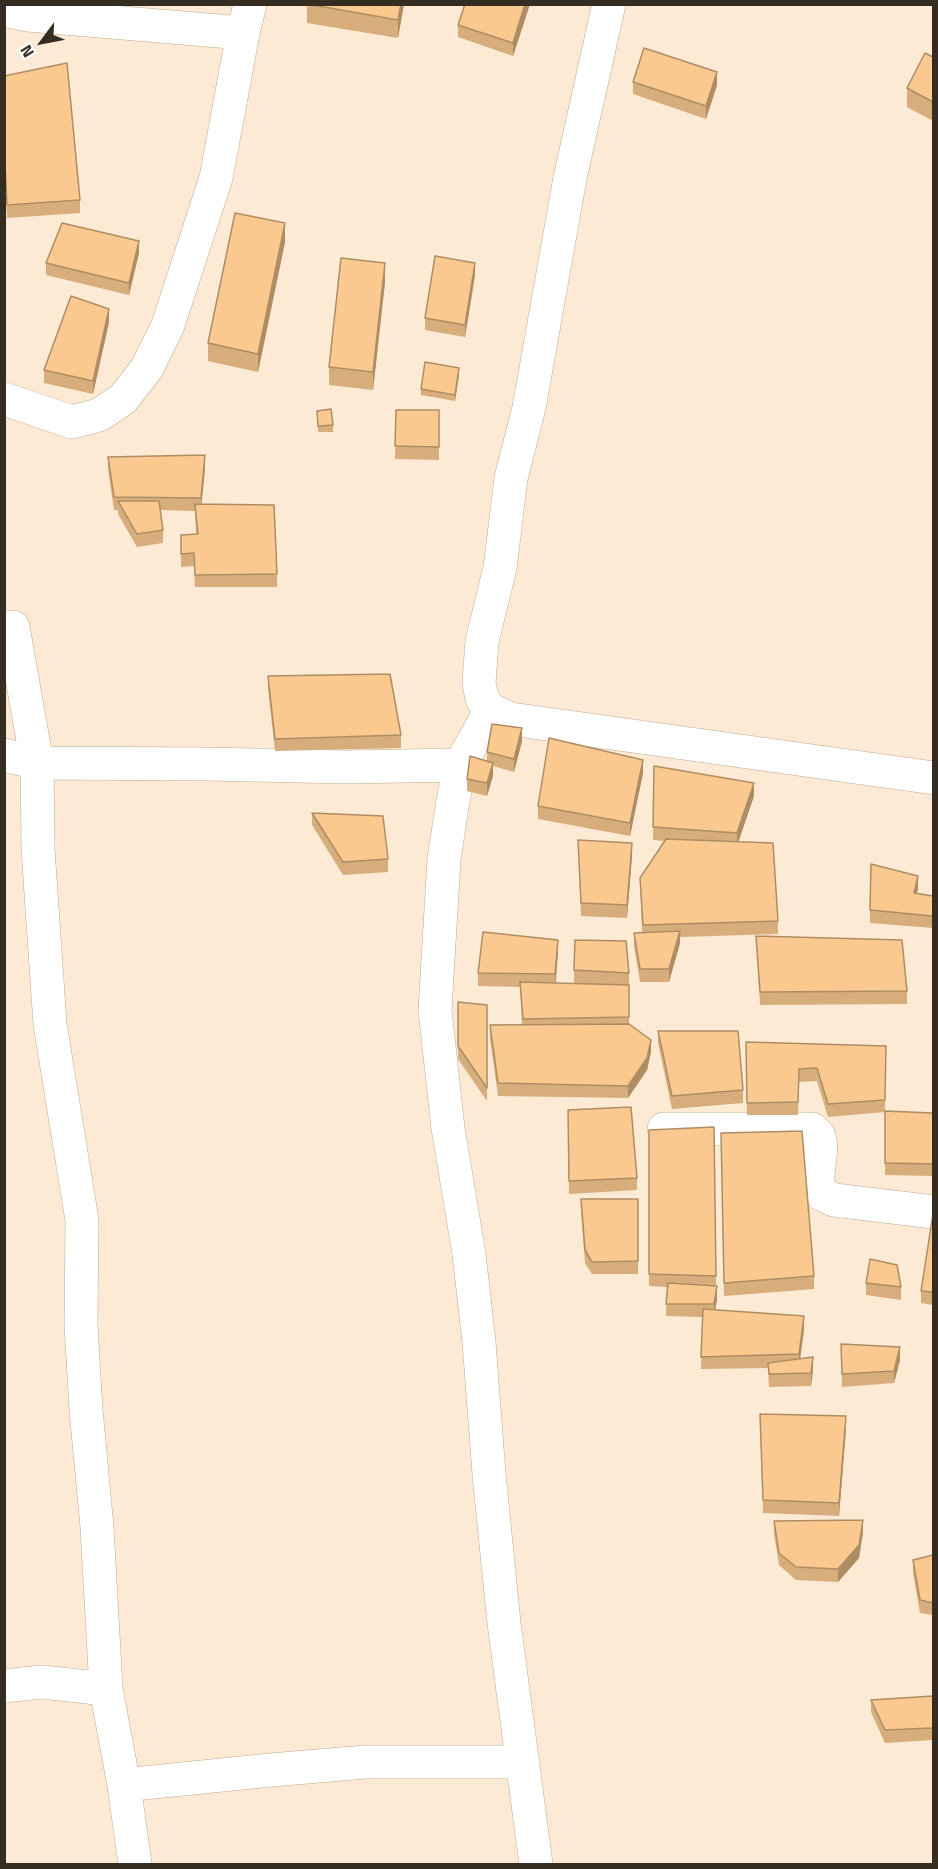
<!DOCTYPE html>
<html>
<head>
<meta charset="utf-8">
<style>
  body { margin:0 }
  #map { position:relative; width:938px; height:1869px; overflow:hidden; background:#fcead5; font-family:"Titillium Web",sans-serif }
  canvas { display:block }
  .frame { position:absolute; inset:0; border:6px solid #352c22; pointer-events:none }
  .north { position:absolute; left:12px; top:12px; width:60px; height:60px; -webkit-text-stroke:4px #fff; paint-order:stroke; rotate:238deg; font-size:16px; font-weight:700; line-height:24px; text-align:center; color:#352c22 }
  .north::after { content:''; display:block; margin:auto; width:21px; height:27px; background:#352c22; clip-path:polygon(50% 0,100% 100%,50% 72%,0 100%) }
</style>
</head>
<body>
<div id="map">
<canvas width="938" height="1869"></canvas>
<div class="frame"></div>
<div class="north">N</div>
</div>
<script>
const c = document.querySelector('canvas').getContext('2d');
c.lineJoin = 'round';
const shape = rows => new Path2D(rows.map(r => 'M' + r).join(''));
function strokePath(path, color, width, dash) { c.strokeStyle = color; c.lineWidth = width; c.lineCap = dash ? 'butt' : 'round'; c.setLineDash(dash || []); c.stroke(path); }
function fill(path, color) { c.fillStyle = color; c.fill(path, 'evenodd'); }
const minor = shape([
  [609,4,570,178,529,408,511,478,500,568,482,641,479,683,482,699,491,710,511,719,934,778],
  [4,10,28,15,243,33],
  [4,399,72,422,99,415,123,399,147,368,168,325,216,178,243,33,250,4],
  [13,627,37,763,38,849,50,1024,82,1220,81,1325,86,1410,97,1527,106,1689,124,1785,135,1864],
  [491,710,460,765,453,801,444,859,435,1010,448,1128,469,1254,479,1342,489,1474,504,1623,536,1864],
  [4,755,37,763,207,764,346,767,460,765],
  [664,1129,812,1129,819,1136,821,1148,817,1183,823,1195,834,1200,934,1212],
  [4,1686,42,1682,106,1689],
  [124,1785,271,1770,365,1762,523,1762]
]);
strokePath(minor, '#c1ab92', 34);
strokePath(minor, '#fff', 33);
fill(shape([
  [307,4,404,4,398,38,307,23],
  [530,4,513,56,458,37,458,25],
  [667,4,691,4,667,6],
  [933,57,933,121,907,107,907,88],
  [4,76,80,200,80,213,7,218,4,152],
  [633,82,717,85,706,119,633,94],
  [285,242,258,372,208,361,208,343],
  [139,253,129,295,46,275,46,263],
  [475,275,465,337,425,330,425,318],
  [385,282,373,390,329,385,329,367],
  [109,322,93,394,44,383,44,370],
  [459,375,455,401,421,395,421,389],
  [396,410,439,410,439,460,395,459],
  [317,411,333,425,333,432,318,432],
  [108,457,205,468,201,504,277,574,277,587,195,587,194,566,181,567,181,535,196,534,195,511,160,510,163,530,163,543,137,547,118,514,118,510,114,510,108,469],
  [268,676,401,735,401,748,275,751,268,689],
  [522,741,514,772,493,766,493,776,487,796,467,791,467,779,487,761,487,752],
  [654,766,754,796,738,842,778,921,778,934,680,937,680,943,669,982,640,982,634,946,634,933,642,933,640,878,665,841,653,840],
  [643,773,630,836,538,819,538,806],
  [312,813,388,859,388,872,343,875,312,825],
  [578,840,632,856,627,918,581,916],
  [918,889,917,893,933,896,933,928,870,923,870,910],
  [756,936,907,991,907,1004,760,1005],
  [558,952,556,983,574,983,574,970,629,973,629,1024,651,1052,647,1070,628,1098,498,1096,490,1038,490,1025,522,1025,520,987,478,986,478,973],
  [458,1002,487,1005,487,1101,458,1059],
  [658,1031,743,1090,743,1103,672,1109,658,1043],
  [746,1042,886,1046,885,1111,933,1113,933,1176,885,1175,885,1112,828,1117,817,1081,799,1082,798,1115,747,1115],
  [568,1110,637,1178,637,1190,569,1194],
  [714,1127,716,1286,717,1299,715,1310,804,1329,800,1359,813,1370,811,1386,769,1387,768,1368,701,1369,703,1317,666,1316,667,1287,649,1286,649,1130],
  [721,1133,814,1276,814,1289,724,1296],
  [581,1199,638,1199,638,1274,592,1274,585,1263,581,1212],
  [933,1214,933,1305,921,1303,921,1291],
  [866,1283,901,1287,901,1300,866,1295],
  [841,1344,900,1360,894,1383,842,1387],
  [760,1414,846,1429,839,1516,763,1513],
  [774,1521,863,1532,859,1558,838,1582,796,1580,779,1565,774,1534],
  [933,1555,933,1615,920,1613,913,1573,913,1560],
  [933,1696,933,1740,885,1743,871,1712,871,1700]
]), '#d6ad7b');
fill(shape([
  [401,4,404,4,398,38,398,20],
  [525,4,530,4,513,56,513,43],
  [717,72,717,85,706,119,706,106],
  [285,223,285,242,258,372,258,354],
  [139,241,139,253,129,295,129,283],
  [385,263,385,282,373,390,373,372],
  [475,263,475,275,465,337,465,325],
  [109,309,109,322,93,394,93,381],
  [459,368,459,375,455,401,455,395],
  [205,455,205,468,201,511,201,498],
  [522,728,522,741,514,772,514,759],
  [643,760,643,773,630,836,630,823],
  [493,763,493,776,487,796,487,783],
  [754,783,754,796,737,846,737,833],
  [632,843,632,856,627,918,627,905],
  [918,876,918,889,914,906,914,893],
  [680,931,680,943,669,982,669,969],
  [558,940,558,952,555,987,555,974],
  [651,1040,651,1052,647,1070,628,1098,628,1086],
  [717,1286,717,1299,714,1317,714,1304],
  [804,1316,804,1329,799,1367,799,1354],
  [900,1347,900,1360,894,1383,894,1371],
  [813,1357,813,1370,811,1386,811,1373],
  [846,1416,846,1429,839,1516,839,1503],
  [863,1520,863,1532,859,1558,838,1582,838,1569]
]), '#ae8d64');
const building = shape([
  [307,4,401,4,398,20,307,4],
  [465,4,525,4,513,43,458,25,465,4],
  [644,48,717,72,706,106,633,82,644,48],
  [925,53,933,57,933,102,907,88,925,53],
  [67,63,80,200,7,205,4,139,4,76,67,63],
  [235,213,285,223,258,354,208,343,235,213],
  [62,223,139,241,129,283,46,263,62,223],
  [435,256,475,263,465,325,425,318,435,256],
  [341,258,385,263,373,372,329,367,341,258],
  [71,296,109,309,93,381,44,370,71,296],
  [425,362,459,368,455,395,421,389,425,362],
  [331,409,333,425,318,426,317,411,331,409],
  [396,410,439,410,439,447,395,446,396,410],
  [205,455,201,498,114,497,108,457,205,455],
  [118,501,159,501,163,530,137,534,118,501],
  [195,504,274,505,277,574,195,575,194,553,181,554,181,535,198,534,195,504],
  [390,674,401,735,275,739,268,676,390,674],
  [492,724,522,728,514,759,487,752,492,724],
  [549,738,643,760,630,823,538,806,549,738],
  [470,756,493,763,487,783,467,779,470,756],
  [654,766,754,783,737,833,653,827,654,766],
  [312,813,383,816,388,859,343,862,312,813],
  [666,839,773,843,778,921,643,925,640,878,666,839],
  [578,840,632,843,627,905,581,903,578,840],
  [871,864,918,876,914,893,933,896,933,916,870,910,871,864],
  [680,931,669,969,640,969,634,933,680,931],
  [483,932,558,940,555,974,478,973,483,932],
  [756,936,902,940,907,991,760,992,756,936],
  [575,940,626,941,629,973,574,970,575,940],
  [520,982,629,985,629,1017,523,1019,520,982],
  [458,1002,487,1005,487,1088,458,1046,458,1002],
  [629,1024,651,1040,647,1058,628,1086,498,1083,490,1025,629,1024],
  [658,1031,738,1031,743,1090,672,1096,658,1031],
  [746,1042,886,1046,885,1100,828,1104,817,1068,799,1069,798,1102,747,1103,746,1042],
  [631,1107,637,1178,569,1181,568,1110,631,1107],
  [885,1111,933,1113,933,1164,885,1163,885,1111],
  [714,1127,716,1276,649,1274,649,1130,714,1127],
  [802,1131,814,1276,724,1283,721,1133,802,1131],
  [581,1199,638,1199,638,1261,592,1262,585,1250,581,1199],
  [933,1214,933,1292,921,1291,933,1214],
  [870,1259,897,1265,901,1287,866,1283,870,1259],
  [668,1283,717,1286,714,1304,666,1304,668,1283],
  [703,1309,804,1316,799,1354,701,1357,703,1309],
  [841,1344,900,1347,894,1371,842,1374,841,1344],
  [813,1357,811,1373,769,1374,768,1363,813,1357],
  [760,1414,846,1416,839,1503,763,1500,760,1414],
  [863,1520,859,1545,838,1569,796,1567,779,1553,774,1521,863,1520],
  [933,1555,933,1603,920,1600,913,1560,933,1555],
  [933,1696,933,1728,885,1730,871,1700,933,1696]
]);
fill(building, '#f9c98f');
strokePath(building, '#ae8d64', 1.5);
</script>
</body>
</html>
